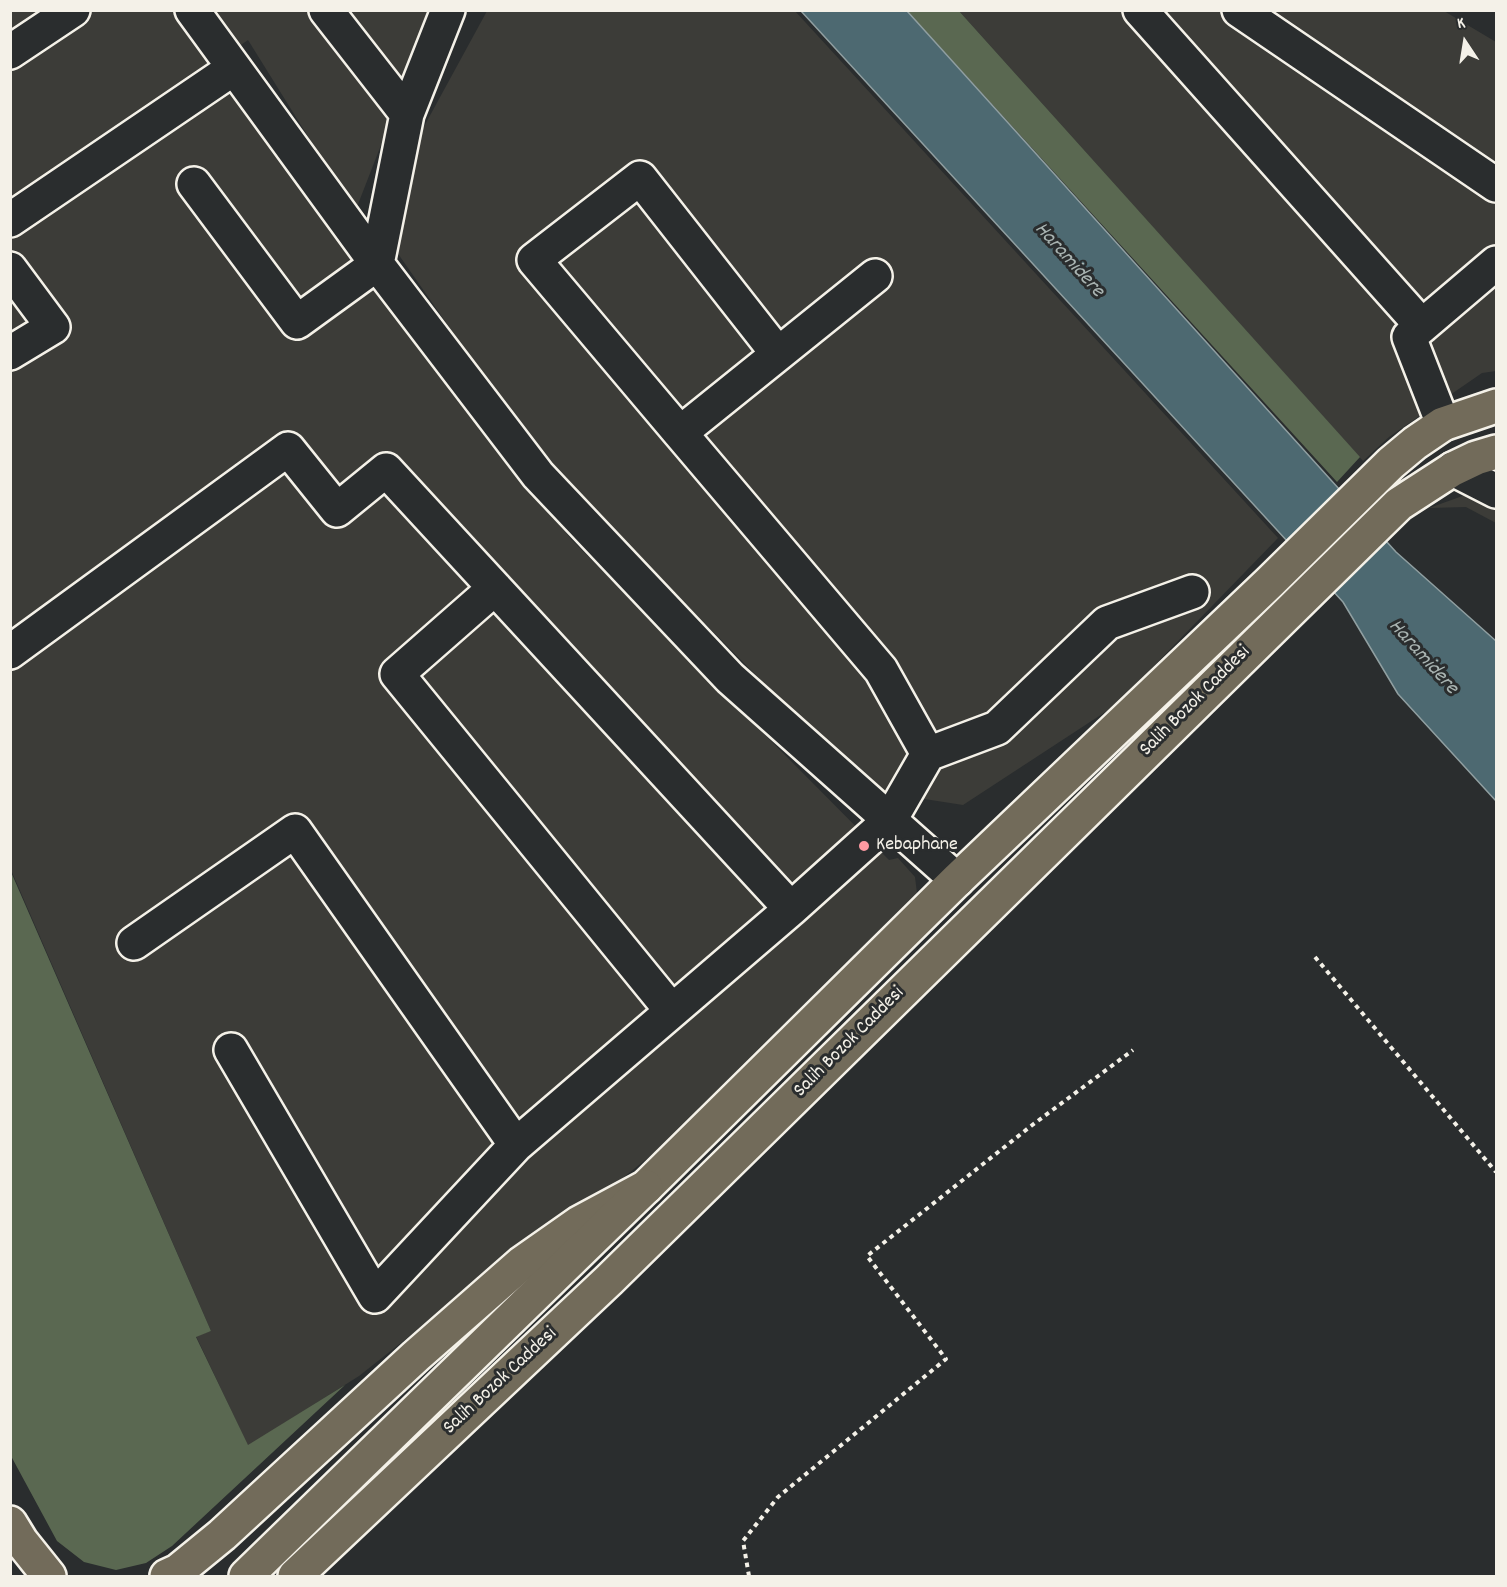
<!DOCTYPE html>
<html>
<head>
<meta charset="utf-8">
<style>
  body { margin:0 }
  #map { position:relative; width:1507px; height:1587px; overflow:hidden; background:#2a2d2e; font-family:Dekko,sans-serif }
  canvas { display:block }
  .frame { position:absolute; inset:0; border:12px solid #f4f1e8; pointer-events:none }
  .north { position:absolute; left:1435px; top:12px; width:60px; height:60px; -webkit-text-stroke:4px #2a2d2e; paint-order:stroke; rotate:348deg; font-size:16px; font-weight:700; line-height:24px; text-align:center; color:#f4f1e8 }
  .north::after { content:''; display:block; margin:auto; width:21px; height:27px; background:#f4f1e8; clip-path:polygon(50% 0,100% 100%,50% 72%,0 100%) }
</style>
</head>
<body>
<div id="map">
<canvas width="1507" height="1587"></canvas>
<div class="frame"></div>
<div class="north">K</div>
</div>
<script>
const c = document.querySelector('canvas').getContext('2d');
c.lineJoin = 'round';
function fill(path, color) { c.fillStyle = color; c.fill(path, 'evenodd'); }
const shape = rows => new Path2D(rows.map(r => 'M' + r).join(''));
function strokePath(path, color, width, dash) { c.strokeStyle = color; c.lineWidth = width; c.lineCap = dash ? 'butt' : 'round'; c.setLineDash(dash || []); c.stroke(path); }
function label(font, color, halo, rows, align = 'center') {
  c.font = font + ' Dekko,sans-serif'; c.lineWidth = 6; c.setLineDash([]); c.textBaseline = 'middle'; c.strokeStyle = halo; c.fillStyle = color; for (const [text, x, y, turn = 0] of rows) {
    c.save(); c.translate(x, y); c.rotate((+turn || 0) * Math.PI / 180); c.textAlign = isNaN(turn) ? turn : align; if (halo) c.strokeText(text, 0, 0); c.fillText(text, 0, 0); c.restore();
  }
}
fill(shape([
  [10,11,433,11,355,212,248,40,70,164,223,92,240,92,452,390,571,539,889,860,898,858,915,877,917,893,912,908,684,1129,604,1193,559,1218,359,1376,248,1446,196,1336,211,1331,11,870],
  [487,11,795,11,1278,538,1116,705,963,805,886,793,836,756,540,457,394,248,421,132],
  [959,11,1444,11,1496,42,1496,371,1482,373,1389,437,1363,461],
  [1496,484,1496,523,1466,507,1429,508]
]), '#3c3c38');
fill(shape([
  [907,11,959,11,1360,457,1337,482],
  [11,872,211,1331,196,1337,248,1445,345,1385,172,1546,146,1563,116,1570,84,1562,57,1541,11,1456]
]), '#5a6851');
const water = shape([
  [801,11,907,11,1396,552,1496,641,1496,801,1398,694,1343,602,801,11]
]);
fill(water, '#4d6971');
strokePath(water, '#909fa1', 1.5);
const minor = shape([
  [192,10,377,264,538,475,730,678,957,880],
  [326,10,407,114],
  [1140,10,1422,326],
  [1239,10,1496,185],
  [10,52,73,10],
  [194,184,297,322,377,264,407,114,448,10],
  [10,220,234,68],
  [10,269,53,327,10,353],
  [778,354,640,178,534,260,680,433,875,276],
  [1443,424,1409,337,1496,263],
  [1453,469,1496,491],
  [495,588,397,674,672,1011],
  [10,652,288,449,337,510,386,470,791,909,890,820,928,754,881,670,680,433],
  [928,754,997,728,1107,623,1192,592],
  [134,943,295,831,516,1145,791,909],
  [231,1050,375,1296,516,1145]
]);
const major = shape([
  [167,1576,178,1571,222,1535,416,1356,522,1263,579,1223,646,1187,957,880,1270,582,1391,463,1415,443,1443,424,1496,406],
  [295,1576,609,1280,1399,504,1453,469,1476,458,1496,452]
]);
const highway = shape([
  [10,1523,21,1541,49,1576],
  [246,1576,646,1187]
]);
strokePath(minor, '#f4f1e8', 38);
strokePath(major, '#f4f1e8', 38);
strokePath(highway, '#f4f1e8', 38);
strokePath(shape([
  [1315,957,1496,1172],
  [749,1576,743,1541,778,1497,946,1359,867,1256,1031,1126,1133,1050]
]), '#f4f1e8', 4, [4.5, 4.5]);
strokePath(minor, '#2a2d2e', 33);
strokePath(major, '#726b5a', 33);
strokePath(highway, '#726b5a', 33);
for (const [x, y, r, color] of [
  [864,846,6,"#ff9aa2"]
]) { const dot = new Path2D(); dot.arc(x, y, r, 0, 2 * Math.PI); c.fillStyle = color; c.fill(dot); strokePath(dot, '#2a2d2e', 2); }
label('20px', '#f4f1e8', '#2a2d2e', [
  ["Salih Bozok Caddesi",1196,702,-45],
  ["Salih Bozok Caddesi",850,1043,-45],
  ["Salih Bozok Caddesi",501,1382,-43]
]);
label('20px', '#f4f1e8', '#2a2d2e', [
  ["Kebaphane",876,846]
], 'left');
label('italic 21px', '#a9b4b2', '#2a2d2e', [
  ["Haramidere",1068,261,48],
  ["Haramidere",1422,658,48]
]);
</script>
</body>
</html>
